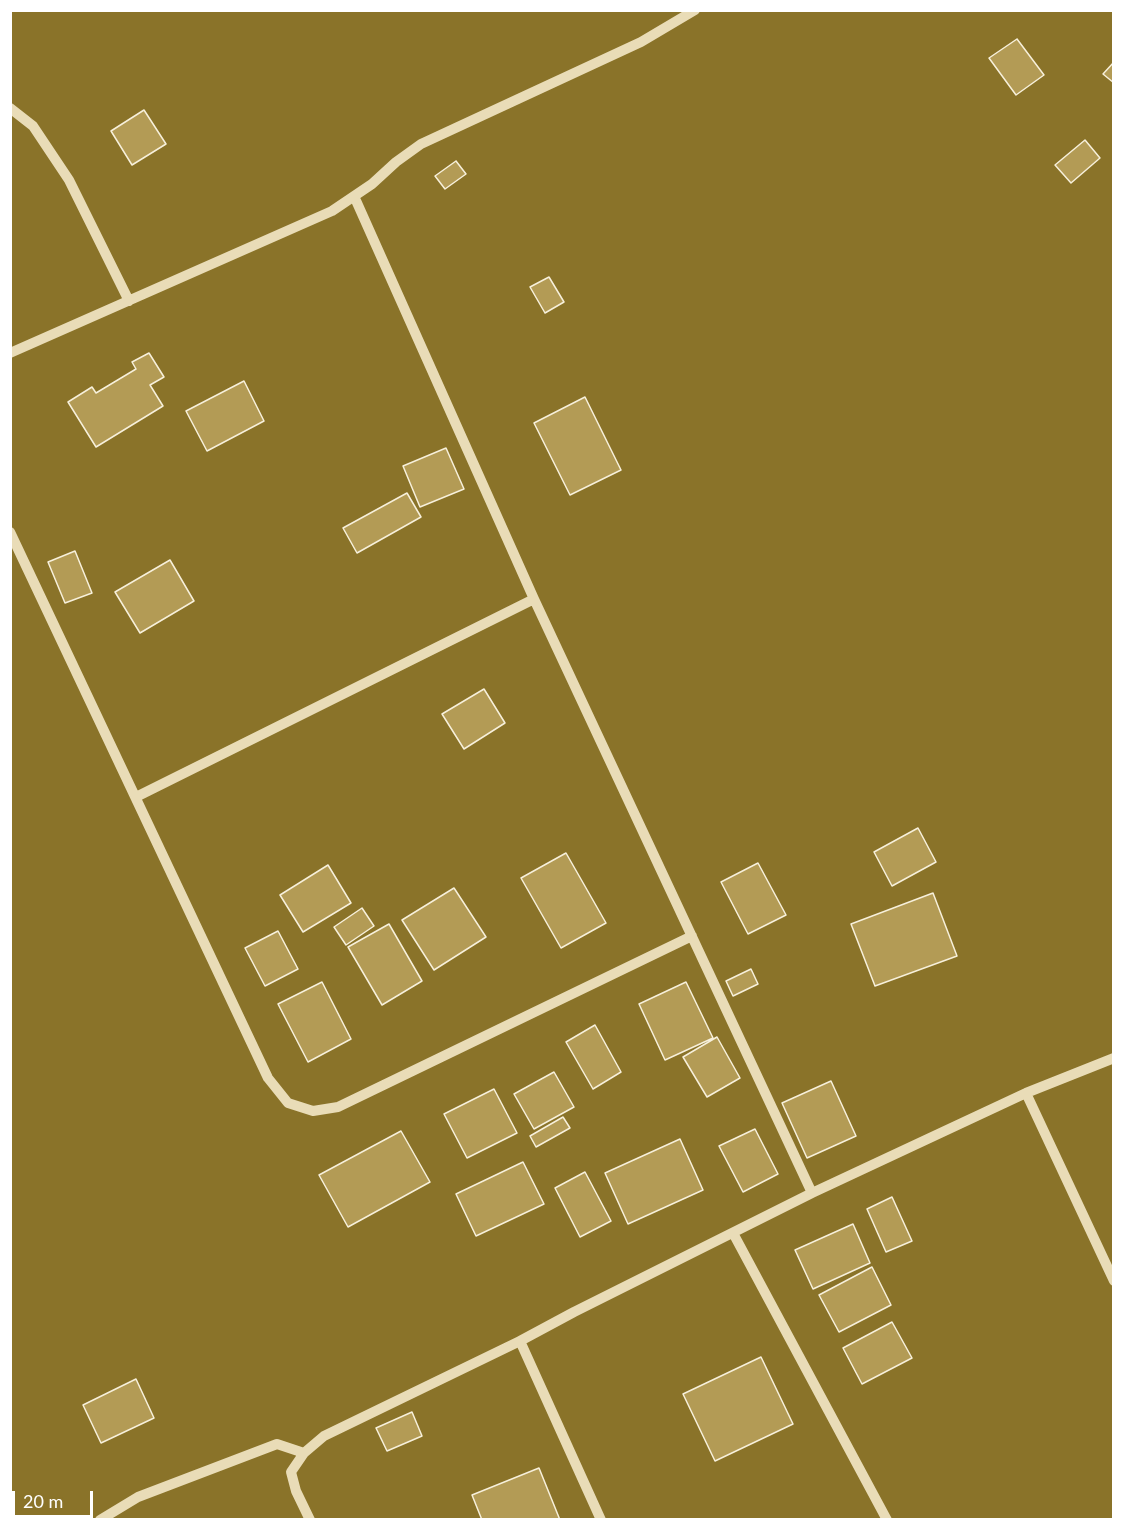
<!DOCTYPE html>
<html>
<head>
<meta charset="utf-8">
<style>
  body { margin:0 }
  #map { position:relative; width:1124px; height:1530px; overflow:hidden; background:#8a7329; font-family:Lato,sans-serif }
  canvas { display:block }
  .frame { position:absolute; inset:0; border:12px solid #fff; pointer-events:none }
  .scale { position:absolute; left:12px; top:1491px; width:81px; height:27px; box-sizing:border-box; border:3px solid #fff; border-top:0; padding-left:8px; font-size:18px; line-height:21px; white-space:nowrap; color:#fff; -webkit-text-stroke:4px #8a7329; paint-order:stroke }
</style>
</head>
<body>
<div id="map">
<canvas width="1124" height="1530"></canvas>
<div class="frame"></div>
<div class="scale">20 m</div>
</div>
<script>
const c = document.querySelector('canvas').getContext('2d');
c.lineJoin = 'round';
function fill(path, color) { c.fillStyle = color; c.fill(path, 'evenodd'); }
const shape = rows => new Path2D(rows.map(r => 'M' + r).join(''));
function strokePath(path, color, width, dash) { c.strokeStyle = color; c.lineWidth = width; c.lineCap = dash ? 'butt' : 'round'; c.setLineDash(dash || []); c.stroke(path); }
const building = shape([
  [1017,39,1044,75,1016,95,989,58,1017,39],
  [1114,62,1114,83,1103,74,1114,62],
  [144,110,166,144,132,165,111,131,144,110],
  [1085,140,1100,158,1071,183,1055,165,1085,140],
  [456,161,466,174,445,189,435,176,456,161],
  [549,277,564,302,545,313,530,287,549,277],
  [149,353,164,377,150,385,163,406,96,447,68,402,92,387,96,393,136,369,132,362,149,353],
  [244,381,264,421,207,451,186,411,244,381],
  [585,397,621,470,570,495,534,423,585,397],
  [446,448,464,489,420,507,403,466,446,448],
  [407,493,421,517,357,553,343,528,407,493],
  [75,551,92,593,65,603,48,562,75,551],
  [170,560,194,601,140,633,115,592,170,560],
  [484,689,505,723,464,749,442,714,484,689],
  [918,828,936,862,892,886,874,852,918,828],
  [566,853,606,923,561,948,521,878,566,853],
  [758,863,786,915,748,934,721,882,758,863],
  [328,865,351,903,303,932,280,895,328,865],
  [454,888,486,937,434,970,402,920,454,888],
  [933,893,957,956,875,986,851,924,933,893],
  [362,908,374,926,346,945,334,927,362,908],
  [389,924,422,981,382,1005,348,947,389,924],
  [278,931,298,969,265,986,245,948,278,931],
  [751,969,758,984,733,996,726,981,751,969],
  [322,982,351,1039,308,1062,278,1004,322,982],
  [686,982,713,1038,665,1060,639,1004,686,982],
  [595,1025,621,1072,593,1089,566,1042,595,1025],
  [717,1037,740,1078,707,1097,683,1057,717,1037],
  [554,1072,574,1107,534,1129,514,1094,554,1072],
  [831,1081,856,1136,807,1158,782,1103,831,1081],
  [494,1089,517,1133,467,1158,444,1114,494,1089],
  [563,1117,570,1128,536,1147,530,1136,563,1117],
  [755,1129,778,1174,743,1192,719,1146,755,1129],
  [401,1131,430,1182,348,1227,319,1175,401,1131],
  [680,1139,703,1190,628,1224,605,1173,680,1139],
  [523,1162,544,1204,476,1236,456,1194,523,1162],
  [585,1172,611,1221,580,1237,555,1188,585,1172],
  [892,1197,912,1241,886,1252,867,1209,892,1197],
  [853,1224,870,1263,813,1289,795,1250,853,1224],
  [872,1267,891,1305,839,1332,819,1295,872,1267],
  [892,1322,912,1358,862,1384,843,1348,892,1322],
  [761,1357,793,1424,715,1461,683,1394,761,1357],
  [136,1379,154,1418,101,1443,83,1405,136,1379],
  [412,1412,422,1436,387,1451,376,1428,412,1412],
  [539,1468,560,1520,482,1520,472,1495,539,1468]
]);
fill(building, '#b39b55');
strokePath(building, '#f7f0db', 1.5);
strokePath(shape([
  [10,108,33,126,69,180,129,301],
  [354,196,534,599,812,1193,1026,1093,1114,1058],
  [10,353,332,211,372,184,396,162,421,144,641,42,695,10],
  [10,532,268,1078,288,1103,313,1111,338,1107,692,936],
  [136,797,534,599],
  [1026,1093,1114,1281],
  [733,1233,887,1520],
  [100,1520,138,1497,277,1444,304,1453],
  [310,1520,296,1491,291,1472,304,1453,324,1436,520,1341],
  [601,1520,520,1341,574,1312,812,1193]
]), '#e9dcb7', 10);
</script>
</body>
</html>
